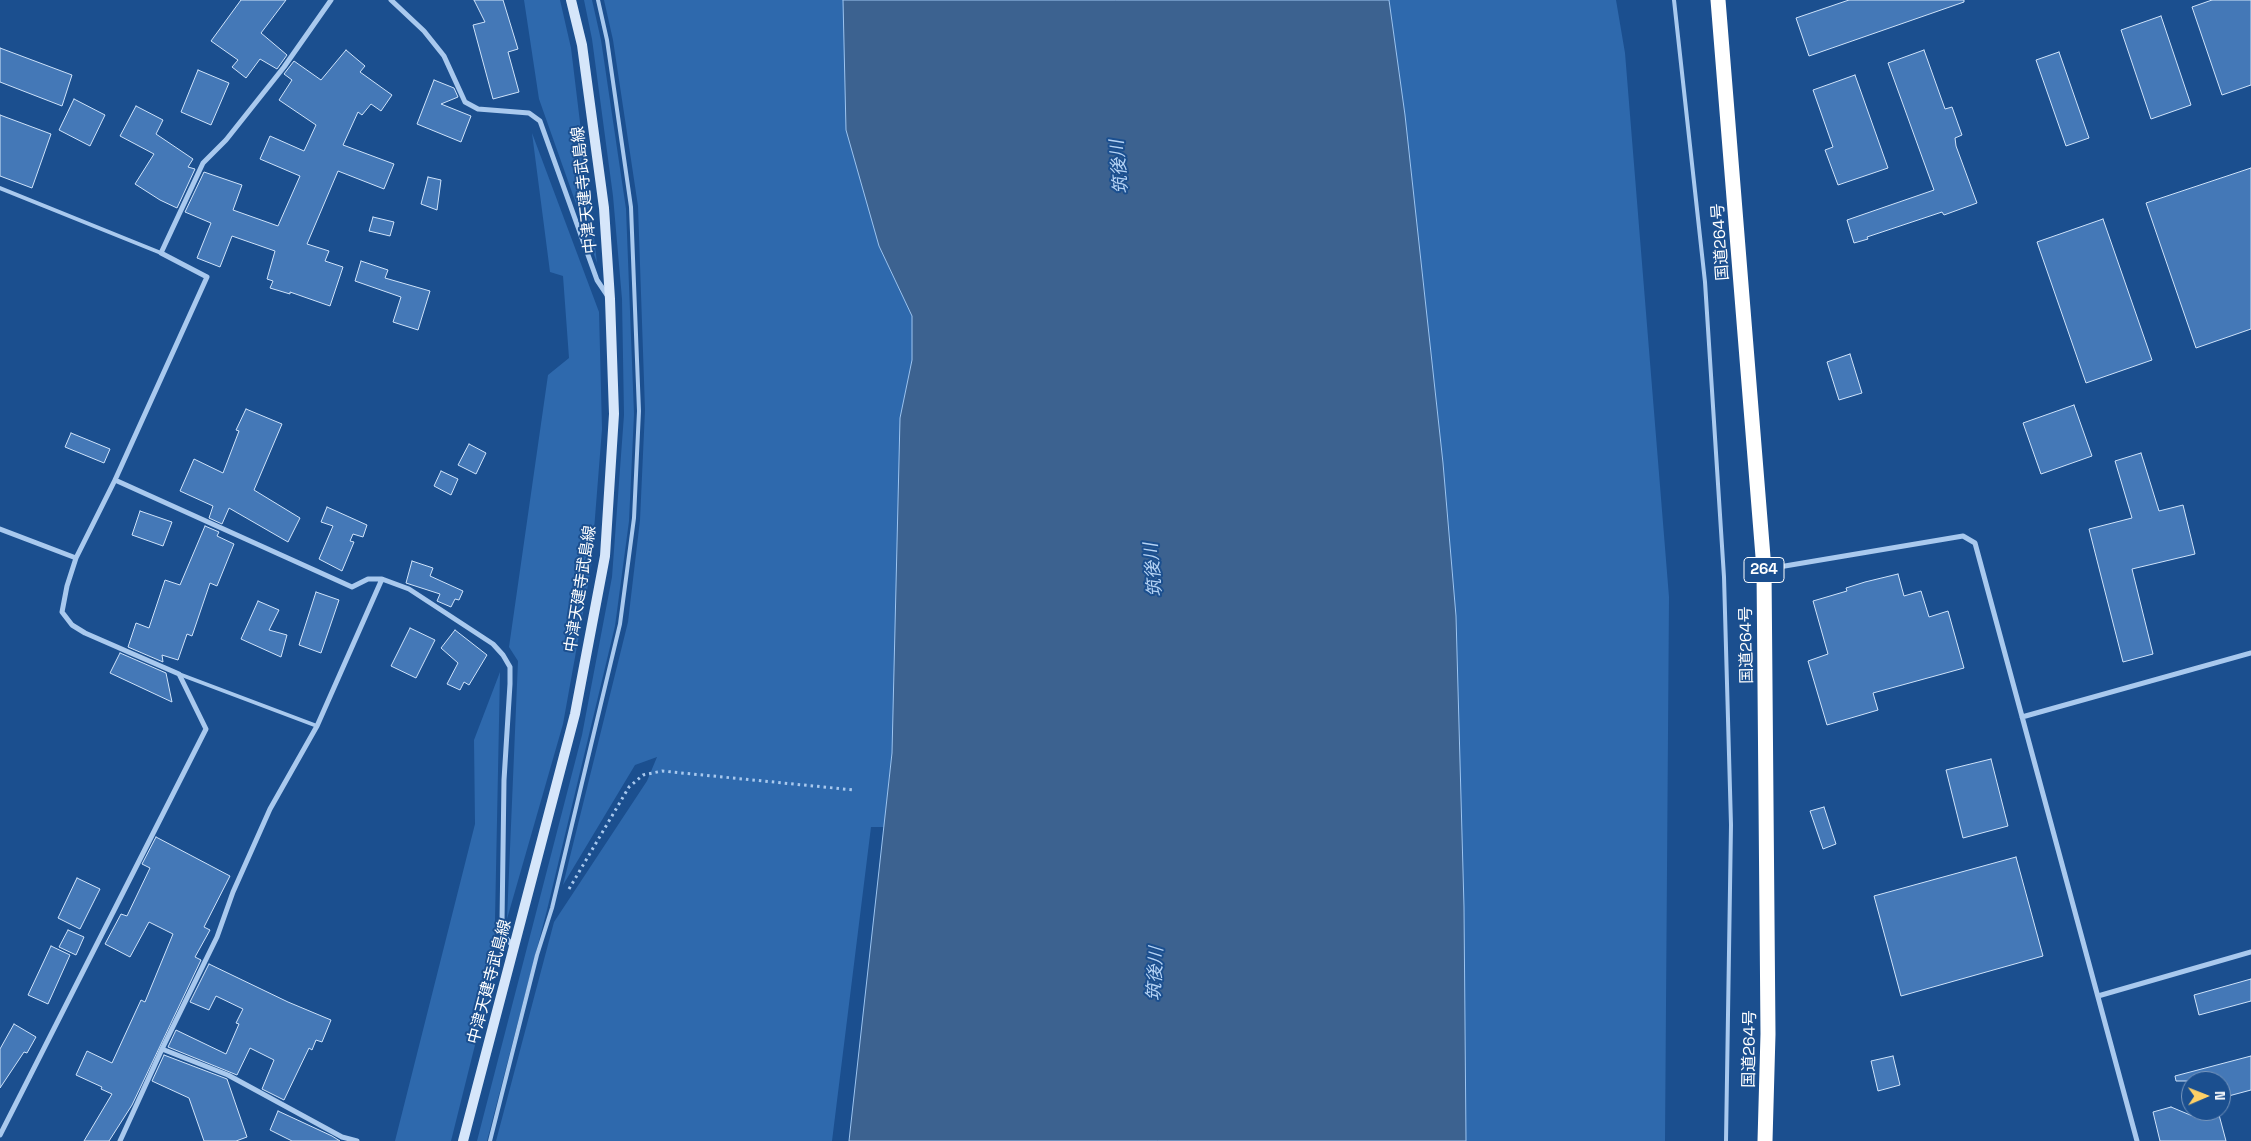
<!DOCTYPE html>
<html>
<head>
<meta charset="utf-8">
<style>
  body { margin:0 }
  #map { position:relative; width:2251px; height:1141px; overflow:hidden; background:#1b4f8f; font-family:"Space Grotesk",sans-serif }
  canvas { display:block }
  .north { position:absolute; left:2181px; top:1071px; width:50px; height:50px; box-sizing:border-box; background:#1b4f8f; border:1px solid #7695bc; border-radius:50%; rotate:89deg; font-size:14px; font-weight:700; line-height:20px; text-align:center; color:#fff }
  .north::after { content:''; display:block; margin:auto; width:18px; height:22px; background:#ffd166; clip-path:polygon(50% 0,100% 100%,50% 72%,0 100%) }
</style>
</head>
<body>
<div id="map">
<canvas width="2251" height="1141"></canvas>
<div class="north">N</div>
</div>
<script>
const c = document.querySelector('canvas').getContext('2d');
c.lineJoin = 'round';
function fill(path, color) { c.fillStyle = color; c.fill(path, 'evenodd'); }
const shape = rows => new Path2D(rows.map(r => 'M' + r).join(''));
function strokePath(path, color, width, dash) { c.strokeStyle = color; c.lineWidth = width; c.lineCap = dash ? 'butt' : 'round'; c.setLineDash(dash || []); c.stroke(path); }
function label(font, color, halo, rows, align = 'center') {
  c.font = font + ' "Space Grotesk","Noto Sans JP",sans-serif'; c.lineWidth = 4; c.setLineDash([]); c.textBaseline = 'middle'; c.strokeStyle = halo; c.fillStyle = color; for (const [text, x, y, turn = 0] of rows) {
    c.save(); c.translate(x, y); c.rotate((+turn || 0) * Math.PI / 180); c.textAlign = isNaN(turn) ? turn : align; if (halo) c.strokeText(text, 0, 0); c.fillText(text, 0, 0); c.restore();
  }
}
fill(shape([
  [524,0,560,0,571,48,597,263,539,99],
  [584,0,592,0,601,40,626,209,634,414,629,521,615,626,547,910,487,1141,477,1141,582,735,612,577,624,415,622,299,613,196,592,39],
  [604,0,877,0,879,246,912,316,912,360,900,418,892,753,884,827,871,827,832,1141,496,1141,554,922,647,781,657,757,635,765,563,885,628,622,640,520,645,410,638,206,613,40],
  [1389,0,1616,0,1625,53,1669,597,1665,1141,1466,1141,1464,907,1456,616,1443,463,1405,115],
  [532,133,599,312,602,429,591,568,563,724,507,919,518,661,509,647,548,375,569,358,563,276,550,272],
  [500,672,494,969,451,1141,395,1141,475,824,474,740]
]), '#2e69ad');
const water = shape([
  [843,0,1389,0,1405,115,1443,463,1456,616,1464,907,1466,1141,849,1141,892,753,900,418,912,360,912,316,879,246,846,130,843,0]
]);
fill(water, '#3c6290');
strokePath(water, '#9cc4f0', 1);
const building = shape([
  [241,0,286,0,261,33,287,55,277,69,260,59,246,78,232,67,238,60,211,41,241,0],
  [474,0,503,0,518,49,508,52,519,92,493,99,473,25,485,22,474,0],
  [1849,0,1964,0,1964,2,1809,56,1796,18,1849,0],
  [2212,0,2251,0,2251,85,2222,95,2192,7,2212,0],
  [2161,16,2191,105,2151,119,2121,30,2161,16],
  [0,48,72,75,62,106,0,82,0,48],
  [346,50,365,66,360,72,392,95,381,111,371,104,362,115,358,112,343,145,394,164,384,189,338,171,307,244,329,251,325,261,343,267,330,306,290,292,290,294,270,288,273,281,267,279,275,251,232,236,220,267,197,258,211,223,185,212,204,172,242,185,233,210,278,226,300,176,260,159,270,136,304,151,316,125,279,100,292,80,284,74,294,61,321,80,346,50],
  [1924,50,1945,109,1952,107,1962,135,1955,138,1956,146,1977,203,1944,215,1942,212,1867,237,1868,239,1854,243,1847,220,1934,190,1888,63,1924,50],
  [2059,52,2089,138,2066,146,2036,60,2059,52],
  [198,70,229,83,211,125,181,112,198,70],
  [1855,75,1888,168,1838,185,1825,150,1833,147,1813,90,1855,75],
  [434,80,454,88,458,97,441,104,471,116,461,142,417,124,434,80],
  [74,99,105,115,90,146,59,130,74,99],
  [136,106,163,120,156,134,193,159,188,167,195,169,177,208,160,200,135,184,154,154,120,136,136,106],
  [0,115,51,134,32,188,0,176,0,115],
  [2251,168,2251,329,2196,348,2146,203,2251,168],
  [428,177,441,180,437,210,421,204,428,177],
  [373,217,394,222,390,236,369,231,373,217],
  [2103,219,2152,360,2086,383,2037,242,2103,219],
  [361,261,388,270,385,278,430,291,418,330,393,322,401,297,355,281,361,261],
  [1850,354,1862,393,1839,400,1827,362,1850,354],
  [2074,405,2092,456,2041,474,2023,423,2074,405],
  [246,409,282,424,254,490,300,518,288,542,229,508,222,524,209,518,213,506,180,491,194,459,223,473,239,431,236,430,246,409],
  [71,433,110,449,104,463,65,447,71,433],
  [469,444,486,453,476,474,458,465,469,444],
  [2141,453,2159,511,2183,505,2195,554,2132,569,2153,654,2123,662,2089,529,2132,518,2115,461,2141,453],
  [441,471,458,479,451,495,434,486,441,471],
  [327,507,367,525,363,537,353,534,350,541,354,542,342,571,319,559,333,526,321,522,327,507],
  [140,511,172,522,163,546,132,535,140,511],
  [205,526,219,532,217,536,234,544,217,586,210,583,192,636,187,634,178,660,162,655,163,662,128,647,136,623,149,628,165,580,180,585,205,526],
  [412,561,433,568,430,576,463,591,459,600,455,599,451,607,437,601,440,594,406,583,412,561],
  [1898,574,1904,596,1921,591,1929,617,1948,611,1964,668,1873,693,1878,710,1827,725,1808,661,1828,654,1813,601,1847,591,1846,588,1865,582,1898,574],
  [316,592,339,600,321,653,299,645,316,592],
  [258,601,279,610,269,630,287,635,281,657,241,639,258,601],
  [410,628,435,640,416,678,391,666,410,628],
  [455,630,487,655,469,685,464,682,460,690,447,684,458,663,441,648,455,630],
  [120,653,166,673,172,702,110,673,120,653],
  [1991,759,2008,826,1963,838,1946,770,1991,759],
  [1824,807,1836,844,1823,849,1810,811,1824,807],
  [156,837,230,876,204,927,210,930,195,957,201,960,132,1105,109,1141,84,1141,112,1094,101,1089,102,1087,76,1075,87,1051,112,1063,141,1000,145,1002,173,934,149,922,130,957,105,944,121,914,127,916,150,868,142,864,156,837],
  [2016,857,2043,956,1901,996,1874,896,2016,857],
  [77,878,100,889,80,929,58,918,77,878],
  [68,930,84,937,76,955,59,947,68,930],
  [51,946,70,955,48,1004,28,995,51,946],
  [209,964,288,1002,331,1020,322,1042,316,1040,312,1050,309,1048,284,1100,262,1089,274,1060,250,1048,237,1075,168,1047,176,1030,226,1054,239,1024,236,1023,243,1009,216,996,209,1010,190,1002,209,964],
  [2251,979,2251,1001,2199,1015,2194,995,2251,979],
  [14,1024,36,1037,27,1053,24,1052,0,1088,0,1049,14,1024],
  [164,1055,227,1079,247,1137,236,1141,204,1141,189,1098,152,1081,164,1055],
  [1893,1056,1900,1085,1878,1091,1871,1061,1893,1056],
  [2251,1056,2251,1090,2221,1098,2221,1081,2176,1081,2175,1076,2251,1056],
  [2171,1107,2195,1117,2194,1114,2207,1111,2218,1111,2226,1141,2160,1141,2153,1112,2171,1107],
  [278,1111,332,1136,340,1141,292,1141,270,1130,278,1111]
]);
fill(building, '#4478b7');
strokePath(building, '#cfe3fa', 1);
strokePath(shape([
  [569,889,629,787,643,775,662,771,854,790]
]), '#a9c9ee', 3, [2.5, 4]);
strokePath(shape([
  [1674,0,1705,282,1724,577,1731,825,1726,1141],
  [0,188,161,253],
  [179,674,317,726],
  [490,1141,537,955,552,908,620,624,634,518,639,411,631,207,607,40,598,0]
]), '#a9c9ee', 4);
strokePath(shape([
  [391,0,424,31,444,56,465,102,478,109,529,113,540,121,597,280,607,295],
  [115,480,352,587,368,579,382,579,409,589,493,644,503,655,510,667,510,684,504,780,502,922,506,938,513,946],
  [0,529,76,558],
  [1767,569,1963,536,1975,543,2137,1141],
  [2022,717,2251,653],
  [2098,996,2251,952],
  [162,1049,228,1075,342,1137,357,1141],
  [0,1135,206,729,179,674,85,633,72,625,62,612,67,586,76,558,115,480,207,277,161,253,203,163,226,140,284,67,331,0],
  [120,1141,162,1049,217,937,233,892,270,809,317,726,382,579]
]), '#a9c9ee', 5);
strokePath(shape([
  [463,1141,575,714,605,556,614,414,610,299,604,208,582,45,571,0]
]), '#d6e6fa', 10);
strokePath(shape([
  [1718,0,1764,569,1768,1034,1765,1141]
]), '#fff', 15);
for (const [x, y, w] of [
  [1764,570,40]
]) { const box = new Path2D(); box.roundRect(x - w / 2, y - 12.5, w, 25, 4); c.fillStyle = '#1b4f8f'; c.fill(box); strokePath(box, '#fff', 1); }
label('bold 15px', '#fff', null, [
  ["264",1764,570]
]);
label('16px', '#fff', '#1b4f8f', [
  ["中津天建寺武島線",585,190,-96],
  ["国道264号",1721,242,-94],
  ["中津天建寺武島線",581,589,-81],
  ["国道264号",1747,645,-91],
  ["中津天建寺武島線",490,982,-75],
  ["国道264号",1750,1049,-89]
]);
label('italic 18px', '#b5d3f5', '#1b4f8f', [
  ["筑後川",1120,167,-95],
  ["筑後川",1154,570,-95],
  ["筑後川",1156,974,-87]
]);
</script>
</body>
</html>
